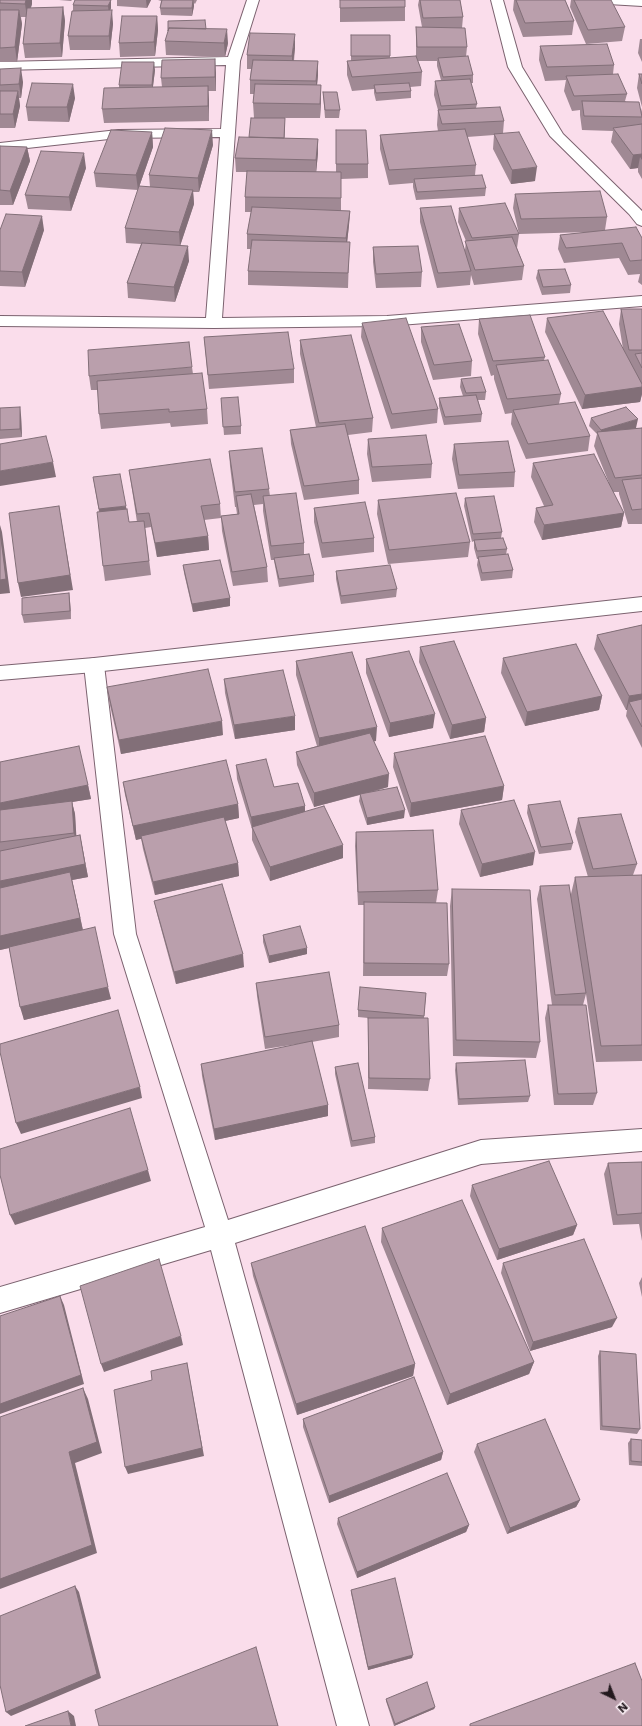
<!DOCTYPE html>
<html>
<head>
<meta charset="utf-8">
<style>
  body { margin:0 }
  #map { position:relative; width:642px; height:1726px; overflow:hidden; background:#faddeb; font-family:"DejaVu Sans",sans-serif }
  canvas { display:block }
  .north { position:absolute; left:594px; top:1678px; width:40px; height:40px; -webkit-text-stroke:3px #fcf0f6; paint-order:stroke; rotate:137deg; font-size:11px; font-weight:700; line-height:16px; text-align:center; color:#23191e }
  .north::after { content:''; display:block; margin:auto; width:14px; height:18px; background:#23191e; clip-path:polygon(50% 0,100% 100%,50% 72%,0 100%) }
</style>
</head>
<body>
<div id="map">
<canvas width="642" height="1726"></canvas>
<div class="north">N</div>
</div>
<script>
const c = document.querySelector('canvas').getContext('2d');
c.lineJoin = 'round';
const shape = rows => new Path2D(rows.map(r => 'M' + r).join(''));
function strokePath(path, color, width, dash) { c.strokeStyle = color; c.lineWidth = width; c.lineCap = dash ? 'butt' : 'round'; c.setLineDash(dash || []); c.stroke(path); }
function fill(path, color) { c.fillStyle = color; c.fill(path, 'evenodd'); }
const street = shape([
  [247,0,259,0,240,61,222,318,387,316,642,296,642,306,387,326,214,328,0,326,0,316,206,318,220,137,118,138,0,151,0,143,118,130,221,129,226,65,0,70,0,62,228,57,247,0],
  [491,0,503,0,522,67,563,134,639,208,642,211,642,226,637,224,629,214,550,136,508,67,491,0],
  [602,0,642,0,642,6,608,4,604,3,602,0],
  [94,658,101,660,104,665,136,934,228,1220,481,1140,642,1129,642,1151,481,1164,235,1243,369,1726,337,1726,211,1250,0,1313,0,1287,205,1227,114,934,84,665,87,660,94,658]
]);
const secondary = shape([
  [642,597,642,611,94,672,0,680,0,666,94,658,642,597]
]);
strokePath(street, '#7b626f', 2);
strokePath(secondary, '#7b626f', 2);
fill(street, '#fff');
fill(secondary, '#fff');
fill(shape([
  [0,0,32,0,32,4,31,8,63,7,65,21,62,57,25,58,23,44,26,17,21,17,22,24,17,62,0,62],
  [59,0,72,0,71,1],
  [111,0,111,8,110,10,113,24,110,50,70,50,68,36,73,11,73,5],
  [117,0,151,0,147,8,117,6],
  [158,0,197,0,195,4,194,3,194,6,192,16,161,15,160,8,161,1],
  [340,0,405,0,405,21,340,22],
  [419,0,460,0,463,17,462,28,467,47,466,57,473,75,473,83,471,83,477,104,476,108,504,121,503,133,535,181,511,184,493,149,494,135,467,137,476,165,475,175,486,188,485,196,416,200,413,187,413,183,389,185,380,149,380,135,438,131,437,125,438,110,434,95,435,81,441,80,437,66,437,61,418,61,422,72,421,86,410,87,411,91,411,98,376,101,374,93,374,89,352,91,347,75,347,61,351,61,351,35,390,56,390,58,416,57,416,27,422,27,418,5],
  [514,0,565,0,574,21,572,35,523,37,513,10],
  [571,0,574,0,625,27,622,41,586,44,570,7],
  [157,16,158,30,155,56,120,57,119,43],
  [206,29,228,43,225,57,166,55,165,41],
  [640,39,642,39,642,62,638,53],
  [540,46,614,65,613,74,627,94,625,101,641,112,642,108,642,179,638,172,638,168,630,169,611,142,613,131,582,130,580,115,580,110,572,111,564,91,566,80,545,81,539,60],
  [295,48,294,61,318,61,318,75,317,85,321,99,320,118,254,118,253,103,254,94,250,94,250,80,251,69,247,69,247,55],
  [0,69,23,82,21,98,19,98,20,106,15,128,0,128],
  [155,70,153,87,162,87,161,78,216,73,216,91,208,91,209,121,104,123,102,109,119,88,119,85],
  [639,74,642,74,642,107,637,88],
  [323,92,340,110,339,118,325,118],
  [75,98,69,122,28,121,26,107],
  [285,126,284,138,318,139,318,153,316,172,336,172,336,130,368,164,368,178,341,179,341,211,350,211,349,225,347,242,349,257,348,288,248,285,248,271,251,249,247,249,247,234,251,212,245,212,245,197,247,172,236,172,235,158,249,137],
  [152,132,153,147,138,190,96,187,94,173],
  [213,145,199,192,193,192,194,204,180,246,189,261,175,302,128,298,127,283,141,244,126,243,125,228,150,187,149,175],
  [0,146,27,147,30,161,13,205,0,205],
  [86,168,71,211,28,209,25,195],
  [515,194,607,217,605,230,642,238,642,285,638,282,640,274,628,275,619,258,564,263,558,249,560,235,589,232,519,234,513,208],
  [420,208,465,250,466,241,458,222,459,208,519,234,517,248,524,266,522,280,474,285,471,275,470,285,437,288,420,222],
  [0,230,44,230,25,287,0,286],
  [373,247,422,272,421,287,376,288,373,262],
  [538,270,571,285,570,293,542,295,536,278],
  [621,309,642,309,642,394,640,402,582,409,545,332,547,318,623,349,619,324],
  [479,319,545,357,544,360,561,394,559,404,590,436,588,451,526,459,511,424,512,413,505,414,494,379,494,375,491,376,478,334],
  [362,323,438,409,437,423,391,429,361,337],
  [421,327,472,361,471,376,433,380,421,342],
  [204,337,294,369,294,383,209,389],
  [300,340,373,418,372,432,348,435,359,480,359,494,304,500,291,444,290,430,316,427,300,354],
  [192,367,193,374,207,409,208,424,171,427,170,423,101,429,99,414,98,390,91,390,89,376],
  [461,379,486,392,485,400,478,400,482,414,481,422,444,425,439,406,439,398,463,396,460,387],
  [221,398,241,426,241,434,224,435],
  [0,408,21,415,22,437,0,439],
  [591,418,636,428,633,428,642,428,642,524,628,524,619,494,619,492,613,492,624,513,621,527,542,540,534,522,536,508,544,506,531,477,533,463,609,483,594,446,597,434,589,426],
  [368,439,432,464,431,478,372,482,367,454],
  [454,444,515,472,514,487,458,489,452,459],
  [229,451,269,489,270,496,304,543,304,555,314,575,314,582,279,587,275,566,274,560,271,560,263,511,263,504,254,505,267,567,268,582,233,586,222,531,221,516,237,514,236,507,235,507,230,466],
  [129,470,220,504,221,518,204,520,208,536,209,550,157,557,151,527,145,528,151,575,105,581,103,566,99,512,93,477,129,522,137,522],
  [465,498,502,532,501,538,507,549,506,555,513,570,512,578,481,581,477,565,478,559,477,559,474,548,474,541,472,542,464,506],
  [378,500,470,542,468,557,388,564,377,514],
  [314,508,374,538,374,552,322,558,314,522],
  [183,565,230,598,230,606,193,612,184,573],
  [336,571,397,589,396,597,341,604,336,579],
  [69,593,70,601,71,619,24,623,22,615],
  [642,625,642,748,626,716,627,710,626,710,594,649,597,635],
  [420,647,486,718,484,732,450,739,419,662],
  [503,658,602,696,599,710,525,726,501,673],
  [366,659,433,728,389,737,366,673],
  [296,661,376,741,374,741,388,787,376,791,404,818,367,825,359,801,360,795,314,807,297,765,296,752,317,746,296,675],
  [224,679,295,730,235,739,225,693],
  [107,687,223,735,121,754,109,701],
  [394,753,504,786,502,800,410,817,393,767],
  [0,762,88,785,91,799,72,802,75,814,76,836,80,835,88,877,72,880,83,930,111,999,24,1020,9,948,0,950],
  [236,765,305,806,305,812,343,858,270,881,252,840,252,829,237,779],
  [123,782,238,804,239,818,225,821,238,863,239,876,155,895,143,849,141,838,136,840,125,795],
  [528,805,573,843,571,850,539,854,527,813],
  [461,810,533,865,480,877,459,824],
  [578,818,637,864,633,875,642,875,642,1061,596,1062,586,994,583,1005,597,1093,593,1105,554,1105,545,1018,548,1005,552,1005,537,899,540,886,571,894,575,877,588,877,575,832],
  [356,832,438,890,436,903,449,964,447,976,363,976,364,905,358,905,355,846],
  [452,889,540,1042,536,1058,453,1056,450,906],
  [154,901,244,967,176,984,157,914],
  [263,935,307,954,269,963,263,942],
  [256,983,339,1025,339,1037,312,1042,328,1105,328,1116,215,1140,202,1076,201,1064,304,1043,265,1049,257,996],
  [426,993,424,1018,430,1079,428,1091,368,1089,368,1018,358,1017,358,1010],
  [456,1063,530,1096,528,1102,458,1105,455,1070],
  [335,1067,375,1137,375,1143,351,1147,335,1074],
  [642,1162,642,1241,639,1224,613,1225,604,1174,608,1163],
  [472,1185,577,1225,573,1235,497,1260,470,1196],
  [382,1228,534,1362,529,1374,447,1405,381,1242],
  [251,1263,415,1364,413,1376,297,1415,253,1276],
  [503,1263,612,1327,530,1351,501,1273],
  [642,1277,642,1297,639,1283],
  [600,1351,640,1429,637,1434,600,1430,598,1356],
  [303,1419,443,1452,441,1460,329,1503,303,1427],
  [631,1439,642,1440,642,1466,629,1465,628,1443],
  [477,1444,580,1500,576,1507,507,1534,474,1452],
  [338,1518,469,1525,466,1532,357,1578,337,1524],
  [351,1590,412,1658,368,1670,351,1593],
  [386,1699,435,1707,434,1709,394,1726,386,1701]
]), '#a08994');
fill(shape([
  [26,0,32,0,32,4,27,17,25,4],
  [111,0,111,8,109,14,108,6],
  [146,0,151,0,147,8],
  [193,0,194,6,192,16,192,8],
  [63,7,65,21,62,57,60,43],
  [19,10,22,24,17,62,15,47],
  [112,10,113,24,110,50,109,36],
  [157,16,158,30,155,56,154,42],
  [227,29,228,43,225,57,224,43],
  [295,34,295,48,292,70,292,56],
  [215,59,216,73,216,91,215,77],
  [318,61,318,75,316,95,316,81],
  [154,62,155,70,152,93,152,85],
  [21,68,23,82,21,98,19,84],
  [73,84,75,98,69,122,67,107],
  [321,85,321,99,320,118,320,104],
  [208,86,209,100,209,121,208,106],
  [18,91,20,106,15,128,13,114],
  [285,118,285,126,284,147,283,139],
  [212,130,213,145,199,192,198,178],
  [152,132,153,147,138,190,136,175],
  [318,139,318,153,316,174,316,160],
  [27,147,30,161,13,205,10,191],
  [84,153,86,168,71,211,69,197],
  [642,154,642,160,640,157,638,168,630,169,633,155],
  [537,167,535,181,511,184,512,170],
  [193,190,194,204,180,246,179,232],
  [350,211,349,225,346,253,346,238],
  [42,216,44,230,25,287,22,272],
  [188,246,189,261,175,302,174,287],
  [642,387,642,394,640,402,582,409,585,395],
  [20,407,21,415,22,437,20,429],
  [638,419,636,428,600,438,601,430],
  [53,462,56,477,0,486,0,471],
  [59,506,73,590,21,597,18,583],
  [126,506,127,514,100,517,99,509],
  [624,513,621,527,542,540,544,525],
  [0,525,2,532,10,593,0,594],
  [208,536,209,550,157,557,155,543],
  [69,593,70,601,71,619,70,611],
  [230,598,230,606,193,612,192,604],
  [642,694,642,707,629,702,627,710,626,710,629,696],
  [602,696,599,710,525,726,527,712],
  [435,714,433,728,389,737,390,723],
  [295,716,295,730,235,739,234,725],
  [486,718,484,732,450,739,452,725],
  [222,721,223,735,121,754,119,740],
  [377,727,376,741,319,752,319,738],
  [389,774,388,787,314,807,314,793],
  [88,785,91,799,72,802,75,814,77,846,74,833,0,817,0,803],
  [504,786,502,800,410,817,411,803],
  [238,804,239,818,136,840,133,826],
  [305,806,305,819,252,828,251,817],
  [405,810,404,818,367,825,367,818],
  [80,835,88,877,72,880,83,931,0,950,0,881],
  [343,845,343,858,270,881,270,867],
  [535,852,533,865,480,877,482,864],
  [238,863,239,876,155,895,153,882],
  [307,948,307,954,269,963,269,956],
  [243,954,244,967,176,984,174,972],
  [108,987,111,999,24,1020,20,1007],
  [140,1087,142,1098,21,1134,16,1123],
  [328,1105,328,1116,215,1140,214,1129],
  [148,1170,151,1181,15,1225,10,1215],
  [577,1225,573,1235,497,1260,499,1249],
  [60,1296,64,1305,84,1384,0,1414,0,1404],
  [617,1318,612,1327,530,1351,533,1342],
  [181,1336,183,1345,104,1372,101,1364],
  [534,1362,529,1374,447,1405,450,1394],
  [187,1363,204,1456,128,1474,125,1467],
  [415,1364,413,1376,297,1415,296,1404],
  [83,1388,88,1399,102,1453,75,1463,97,1553,0,1589,0,1579,69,1452],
  [443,1452,441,1460,329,1503,329,1496],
  [580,1500,576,1507,507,1534,510,1528],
  [469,1525,466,1532,357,1578,357,1572],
  [75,1586,79,1592,101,1678,11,1716,6,1712],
  [413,1655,412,1658,368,1670,368,1667],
  [435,1707,434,1709,394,1726,395,1724],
  [68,1711,74,1716,76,1726,71,1726]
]), '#826f78');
const building = shape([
  [0,0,26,0,25,4,0,3,0,0],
  [75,0,111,0,108,6,73,5,75,0],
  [162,0,193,0,192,8,160,8,162,0],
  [340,0,405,0,405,7,340,8,340,0],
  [420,0,460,0,463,17,423,18,420,0],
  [516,0,565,0,574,21,525,23,516,0],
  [574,0,611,0,625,27,588,30,574,0],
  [63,7,60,43,23,44,27,8,63,7],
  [0,10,19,10,15,47,0,48,0,10],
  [112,10,109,36,68,36,72,11,112,10],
  [122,16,157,16,154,42,119,43,122,16],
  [205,20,206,29,169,28,168,31,168,21,205,20],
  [416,27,465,28,467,47,417,47,416,27],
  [169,28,227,29,224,43,165,41,169,28],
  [250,33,295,34,292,56,247,55,250,33],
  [351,35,390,35,390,56,351,56,351,35],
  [607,44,614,65,547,67,540,46,607,44],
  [416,56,422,72,352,77,347,61,416,56],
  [468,56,473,75,443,77,438,58,468,56],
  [215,59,215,77,161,78,162,60,215,59],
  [253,60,318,61,316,81,250,80,253,60],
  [122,62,154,62,152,85,119,85,122,62],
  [21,68,19,84,0,85,0,69,21,68],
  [618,74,627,94,574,96,566,76,618,74],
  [639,74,642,74,642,84,639,74],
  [470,79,477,104,441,106,435,81,470,79],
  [32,83,73,84,67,107,26,107,32,83],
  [409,83,411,91,376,93,374,85,409,83],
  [255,84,321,85,320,104,253,103,255,84],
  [208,86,208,106,102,109,104,88,208,86],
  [0,91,18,91,13,114,0,114,0,91],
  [323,92,337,92,340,110,325,110,323,92],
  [582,101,639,102,642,117,584,116,582,101],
  [500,107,504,121,442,124,438,110,500,107],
  [251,118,285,118,284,138,249,137,251,118],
  [642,124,642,154,633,155,613,128,642,124],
  [165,128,212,130,198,178,149,175,165,128],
  [465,129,476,165,389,170,380,135,465,129],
  [111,130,152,132,136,175,94,173,111,130],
  [336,130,366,130,368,164,336,164,336,130],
  [519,132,537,167,512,170,494,134,519,132],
  [239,137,318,139,316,160,235,158,239,137],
  [0,146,27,147,10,191,0,190,0,146],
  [41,151,84,153,69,197,25,195,41,151],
  [247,171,341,172,341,198,245,197,247,171],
  [482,175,486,188,417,192,414,179,482,175],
  [139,186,193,190,179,232,125,228,139,186],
  [600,191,607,217,521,219,515,194,600,191],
  [505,203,519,234,472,238,459,208,505,203],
  [451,206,471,271,438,273,420,208,451,206],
  [252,207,350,211,346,238,247,234,252,207],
  [6,214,42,216,22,272,0,271,0,230,6,214],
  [636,227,642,238,642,260,630,261,622,243,566,248,560,235,636,227],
  [512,237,524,266,475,270,465,241,512,237],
  [252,240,350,242,348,273,248,271,252,240],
  [142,243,188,246,174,287,127,283,142,243],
  [418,246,422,272,376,274,373,247,418,246],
  [565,269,571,285,543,287,538,270,565,269],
  [621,309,642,309,642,350,629,350,621,309],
  [603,311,642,384,642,387,585,395,547,318,603,311],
  [530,315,545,357,493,361,479,319,530,315],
  [406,318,438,409,392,414,362,323,406,318],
  [459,324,472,361,434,365,421,327,459,324],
  [288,332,294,369,208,375,204,337,288,332],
  [351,335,373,418,319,423,300,340,351,335],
  [189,342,192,367,89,376,88,350,189,342],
  [642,353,642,368,635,354,642,353],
  [548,360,561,394,507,399,496,365,548,360],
  [202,373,207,409,169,412,169,409,99,414,97,381,202,373],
  [481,377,486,392,466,393,461,379,481,377],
  [476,395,482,414,445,417,439,398,476,395],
  [238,397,241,426,223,427,221,398,238,397],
  [575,402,590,436,528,444,513,410,575,402],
  [20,407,20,429,0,430,0,408,20,407],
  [626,407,638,419,601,430,591,418,626,407],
  [345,424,359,480,304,486,290,430,345,424],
  [642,428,642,475,615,478,597,432,642,428],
  [426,435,432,464,372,467,368,439,426,435],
  [46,436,53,462,0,471,0,444,46,436],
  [508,441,515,472,459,475,454,444,508,441],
  [262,448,269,489,235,492,229,451,262,448],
  [594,454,624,513,544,525,536,508,553,505,533,463,594,454],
  [210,459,220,504,201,506,208,536,155,543,149,513,137,514,129,470,210,459],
  [120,474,126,506,99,509,93,477,120,474],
  [642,478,642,509,632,510,622,480,642,478],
  [296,493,304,543,271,546,263,496,296,493],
  [456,493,470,542,389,550,378,500,456,493],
  [251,494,267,567,232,572,221,516,239,514,236,496,251,494],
  [494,496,502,532,473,534,465,498,494,496],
  [365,502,374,538,322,543,314,508,365,502],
  [59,506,70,575,18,583,9,513,59,506],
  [127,509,129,522,144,521,149,561,103,566,97,512,127,509],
  [0,531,6,579,0,580,0,531],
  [503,538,507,549,477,551,474,540,503,538],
  [309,554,314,575,279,579,274,558,309,554],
  [508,554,513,570,482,573,478,557,508,554],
  [220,560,230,598,192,604,183,565,220,560],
  [390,565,397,589,341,596,336,571,390,565],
  [69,593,70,611,22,615,22,598,69,593],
  [642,625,642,694,629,696,597,635,642,625],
  [454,641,486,718,452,725,420,647,454,641],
  [576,644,602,696,527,712,503,658,576,644],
  [409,651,435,714,390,723,366,659,409,651],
  [352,652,377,727,319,738,296,661,352,652],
  [208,669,222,721,119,740,107,687,208,669],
  [283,670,295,716,234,725,224,679,283,670],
  [642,699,642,727,629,702,642,699],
  [370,733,389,774,314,793,296,752,370,733],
  [485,736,504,786,411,803,394,753,485,736],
  [79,746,88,785,0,803,0,762,79,746],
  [266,759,274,787,298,783,305,806,251,817,236,765,266,759],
  [226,760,238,804,133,826,123,782,226,760],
  [397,787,405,810,367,818,360,794,397,787],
  [514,800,535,852,482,864,461,810,514,800],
  [72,801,74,833,0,842,0,810,72,801],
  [560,801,573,843,541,847,528,805,560,801],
  [324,806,343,845,270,867,252,827,324,806],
  [621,814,637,864,593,869,578,818,621,814],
  [224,817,238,863,153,882,141,836,224,817],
  [433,830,438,890,358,892,356,832,433,830],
  [80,835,85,864,0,881,0,851,80,835],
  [70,872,80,918,0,936,0,888,70,872],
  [642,875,642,1045,601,1046,575,877,642,875],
  [222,884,243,954,174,972,154,901,222,884],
  [569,885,586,993,555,995,540,886,569,885],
  [452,889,530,890,540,1042,456,1040,452,889],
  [364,902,447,903,449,964,364,963,364,902],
  [300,926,307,948,269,956,263,935,300,926],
  [95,927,108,987,20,1007,9,947,95,927],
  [329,972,339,1025,265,1037,256,983,329,972],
  [360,987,426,993,424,1016,358,1010,360,987],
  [548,1005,586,1005,597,1093,558,1094,548,1005],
  [118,1010,140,1087,16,1123,0,1052,0,1044,118,1010],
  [368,1018,428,1018,430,1079,369,1078,368,1018],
  [312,1041,328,1105,214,1129,201,1064,312,1041],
  [525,1060,530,1096,459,1099,456,1063,525,1060],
  [358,1063,375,1137,352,1141,335,1067,358,1063],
  [130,1108,148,1170,10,1215,0,1175,0,1149,130,1108],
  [549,1161,577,1225,499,1249,472,1185,549,1161],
  [642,1162,642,1213,617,1215,608,1163,642,1162],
  [462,1200,534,1362,450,1394,382,1228,462,1200],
  [365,1226,415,1364,296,1404,251,1263,365,1226],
  [584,1239,617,1318,533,1342,503,1263,584,1239],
  [159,1259,181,1336,101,1364,80,1286,159,1259],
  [60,1296,81,1375,0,1404,0,1316,60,1296],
  [600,1351,636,1354,640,1429,602,1426,600,1351],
  [187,1363,202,1448,125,1467,114,1390,152,1380,151,1371,187,1363],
  [414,1377,443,1452,329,1496,303,1419,414,1377],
  [83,1388,97,1442,69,1452,92,1545,0,1579,0,1417,83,1388],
  [545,1419,580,1500,510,1528,477,1444,545,1419],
  [631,1439,642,1440,642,1462,631,1461,631,1439],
  [447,1473,469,1525,357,1572,338,1518,447,1473],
  [395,1578,413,1655,368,1667,351,1590,395,1578],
  [75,1586,97,1674,6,1712,0,1685,0,1616,75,1586],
  [256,1647,278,1726,99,1726,95,1710,256,1647],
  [635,1663,642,1681,642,1726,470,1726,470,1724,635,1663],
  [427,1682,435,1707,395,1724,386,1699,427,1682],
  [68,1711,71,1726,25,1726,68,1711]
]);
fill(building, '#ba9fac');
strokePath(building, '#826f78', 1);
</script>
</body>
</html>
